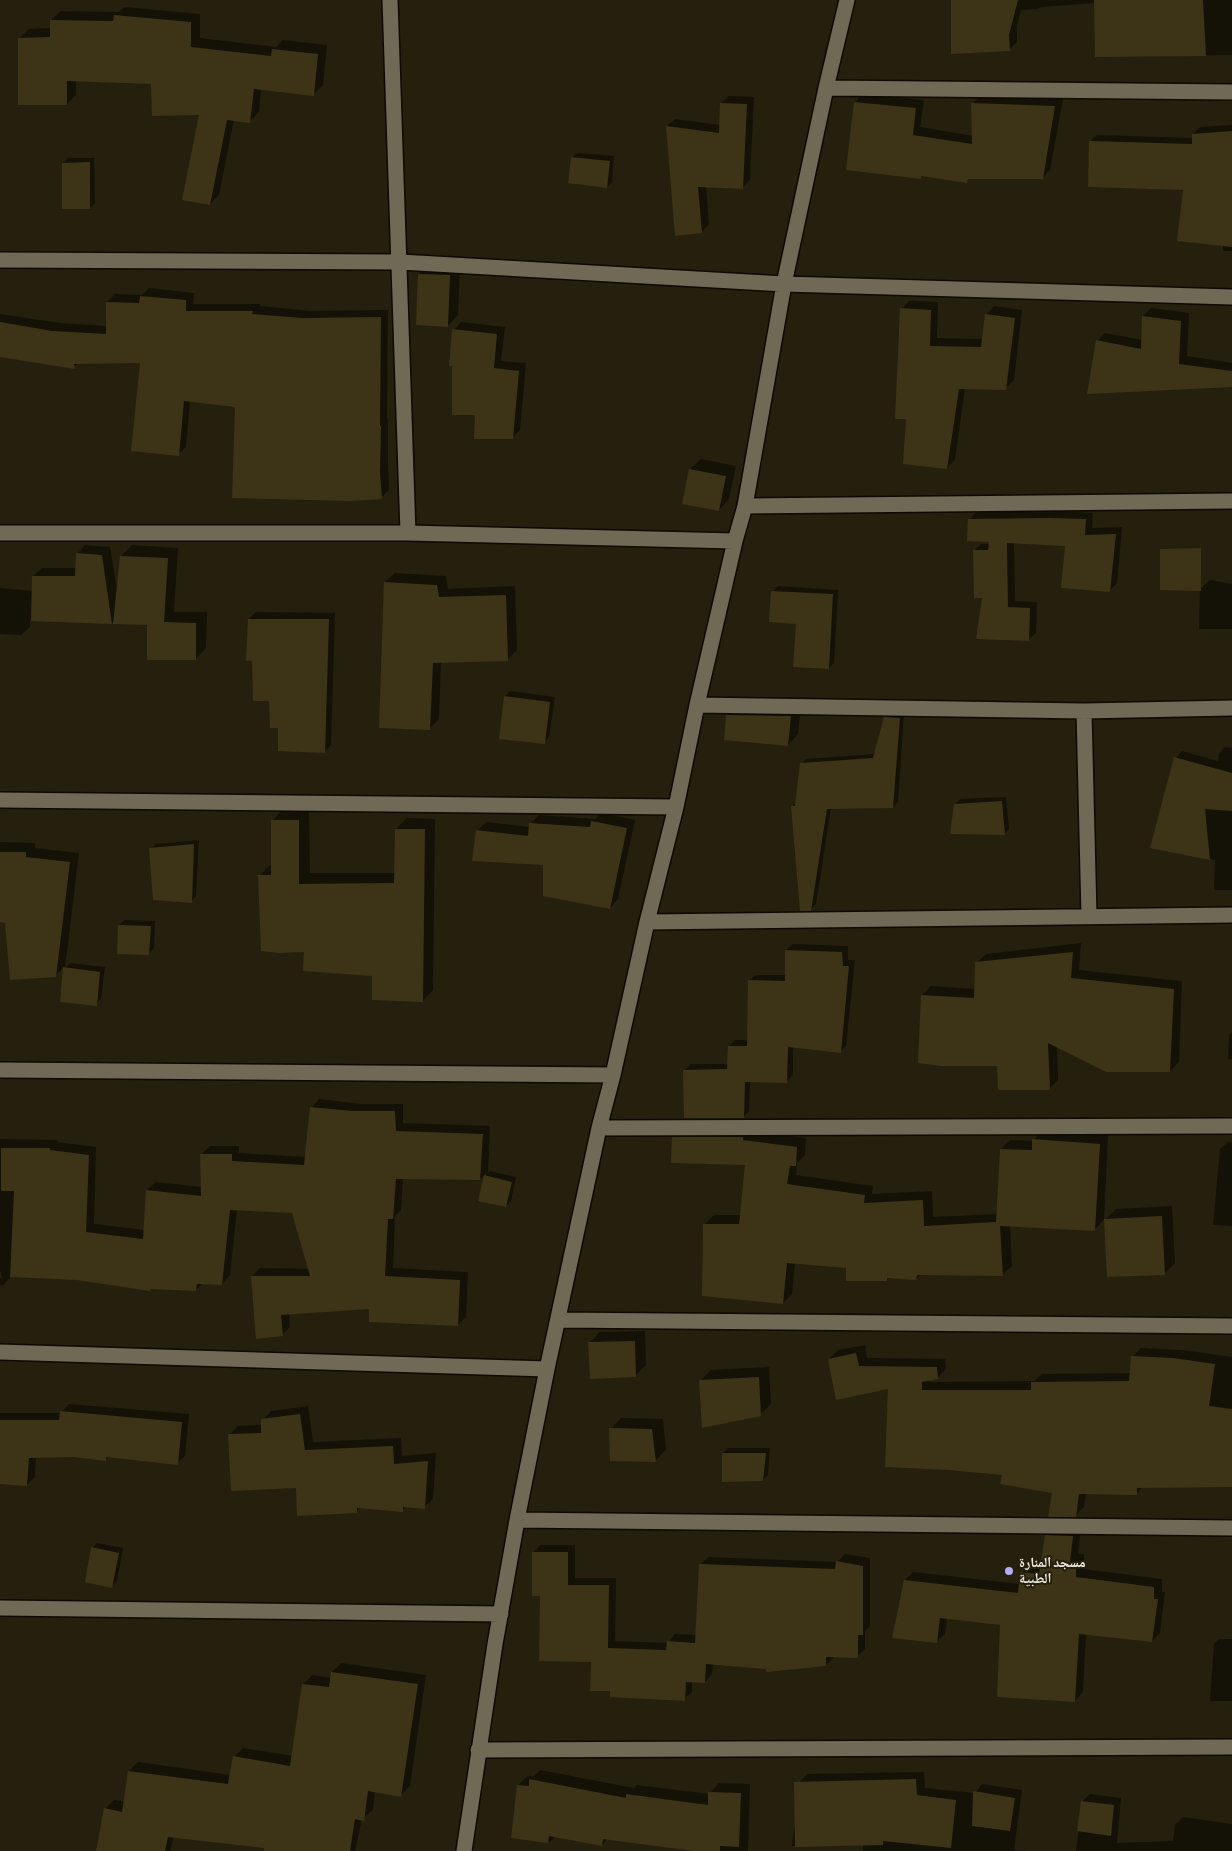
<!DOCTYPE html>
<html>
<head>
<meta charset="utf-8">
<style>
  body { margin:0 }
  canvas { display:block; background:#251f0d }
</style>
</head>
<body>
<canvas width="1232" height="1851"></canvas>
<script>
const c = document.querySelector('canvas').getContext('2d');
c.lineJoin = 'round';
function fill(path, color) { c.fillStyle = color; c.fill(path, 'evenodd'); }
const shape = rows => new Path2D(rows.map(r => 'M' + r).join(''));
function strokePath(path, color, width, dash) { c.strokeStyle = color; c.lineWidth = width; c.lineCap = dash ? 'butt' : 'round'; c.setLineDash(dash || []); c.stroke(path); }
function label(font, color, halo, rows, align = 'center') {
  c.font = font + ' "Alegreya Sans","Noto Naskh Arabic",sans-serif'; c.lineWidth = 4; c.setLineDash([]); c.textBaseline = 'middle'; c.strokeStyle = halo; c.fillStyle = color; for (const [text, x, y, turn = 0] of rows) {
    c.save(); c.translate(x, y); c.rotate((+turn || 0) * Math.PI / 180); c.textAlign = isNaN(turn) ? turn : align; if (halo) c.strokeText(text, 0, 0); c.fillText(text, 0, 0); c.restore();
  }
}
fill(shape([
  [952,0,1232,0,1232,55,1096,56,1096,3,1041,7,1038,9,1021,10,1017,26,1017,42,1009,50],
  [125,7,200,14,200,38,276,47,283,40,327,45,323,85,313,95,261,89,259,112,250,121,234,119,219,195,210,204,200,114,152,82,76,80,76,95,67,104,20,38,29,29,51,28,51,20,61,11,119,12],
  [863,94,924,100,920,127,973,136,973,103,981,95,1063,99,1050,170,1042,178,970,178,967,181,922,175,920,177,855,102],
  [729,96,754,97,750,180,742,188,706,186,709,224,702,232,667,126,675,119,720,125,721,103],
  [1232,125,1232,251,1223,251,1223,245,1185,188,1090,142,1097,135,1193,138,1193,134,1200,127],
  [577,153,614,156,612,182,607,187,572,158],
  [68,158,94,158,95,203,90,208,63,163],
  [430,264,460,265,458,315,448,326,419,274],
  [149,288,194,293,193,304,260,304,260,306,311,311,388,310,387,419,388,419,388,464,389,490,381,498,236,406,190,401,186,447,178,455,141,362,79,362,74,367,0,355,0,314,60,323,107,326,107,302,115,294,142,295],
  [909,301,938,302,937,338,983,339,987,314,994,306,1022,310,1014,380,1006,388,965,388,955,460,947,468,907,417,902,309],
  [1151,308,1189,313,1187,356,1232,363,1232,386,1097,341,1105,333,1143,340,1143,316],
  [461,322,505,327,501,361,526,363,520,430,512,438,476,413,454,330],
  [701,459,736,466,729,499,719,510,690,469],
  [1058,511,1093,513,1092,528,1122,527,1117,583,1109,591,1066,544,1014,542,1015,601,1037,602,1036,633,1028,640,983,597,974,551,981,544,990,544,991,541,969,520,976,512],
  [85,545,110,547,117,590,121,556,132,545,178,548,174,612,207,612,206,648,196,659,149,624,115,620,112,623,30,620,30,627,21,635,0,634,0,588,33,591,33,576,42,568,77,568,77,554],
  [395,573,446,576,448,589,515,586,517,650,507,660,441,662,439,719,430,728,385,582],
  [1210,580,1232,584,1232,629,1199,629,1200,589],
  [778,586,838,590,834,663,829,668,773,591],
  [256,612,335,613,331,745,324,752,271,699,254,660,249,619],
  [510,691,555,697,549,737,544,742,505,696],
  [738,705,801,706,798,734,788,745,728,715],
  [890,713,904,713,898,802,893,807,831,807,816,904,811,909,793,806,796,802,801,764,806,759,875,754,885,718],
  [1225,747,1232,748,1232,890,1214,890,1215,860,1152,847,1176,758,1182,751,1218,761,1219,754],
  [1006,797,1009,829,1004,834,955,805,960,799],
  [283,809,309,810,310,873,395,873,396,829,407,818,435,819,433,990,423,1001,374,975,305,951,259,876,270,865,272,865,273,820],
  [601,813,635,820,618,899,610,908,544,864,477,831,486,822,530,827,530,824,539,815,595,819],
  [199,840,196,896,191,901,151,849,156,844],
  [0,842,35,843,35,848,79,853,65,968,70,963,105,967,101,999,96,1004,61,1001,65,966,55,976,18,930,0,901],
  [124,920,155,921,154,948,149,953,119,925],
  [1081,943,1079,970,1182,981,1179,1062,1170,1071,1057,1046,1058,1080,1049,1089,998,1065,922,995,931,986,976,989,977,963,986,954],
  [793,944,848,946,848,960,855,960,846,1046,840,1052,793,1047,793,1075,787,1081,750,1081,749,1111,743,1117,684,1071,691,1064,728,1064,729,1046,735,1040,748,1040,749,981,756,975,786,975,786,950],
  [1232,1032,1232,1059,1228,1059,1229,1035],
  [319,1099,362,1104,403,1104,403,1123,490,1126,488,1173,490,1171,516,1177,511,1201,506,1206,480,1200,486,1173,480,1179,403,1177,401,1210,395,1216,393,1268,468,1272,466,1317,457,1325,371,1308,289,1313,290,1327,282,1335,252,1276,260,1268,309,1269,293,1212,237,1209,230,1275,222,1284,203,1283,196,1290,77,1278,10,1275,10,1278,2,1286,0,1285,0,1278,2,1278,0,1270,0,1139,58,1140,58,1142,96,1147,94,1224,145,1230,147,1190,156,1182,202,1187,202,1154,210,1146,239,1146,239,1153,306,1157,311,1108],
  [682,1128,752,1131,806,1138,805,1155,797,1163,796,1175,873,1186,872,1194,932,1191,933,1217,998,1214,1001,1149,1010,1140,1033,1141,1042,1130,1108,1135,1104,1220,1095,1229,1010,1225,1012,1266,1002,1275,921,1274,916,1279,890,1277,887,1280,847,1267,795,1263,792,1294,783,1303,705,1224,714,1215,741,1215,746,1164,673,1138],
  [1228,1142,1232,1142,1232,1226,1213,1225,1220,1149],
  [1172,1206,1175,1263,1165,1273,1105,1220,1116,1209],
  [645,1331,646,1365,635,1376,589,1343,600,1332],
  [865,1345,867,1358,945,1359,946,1369,937,1378,930,1379,930,1382,1034,1381,1042,1374,1131,1373,1132,1357,1141,1348,1183,1350,1232,1357,1232,1486,1143,1487,1136,1494,1086,1493,1084,1507,1075,1516,1053,1492,1004,1474,890,1388,829,1359,838,1350],
  [769,1367,771,1404,761,1414,700,1381,711,1370],
  [69,1404,189,1414,185,1456,177,1463,109,1456,106,1460,74,1456,36,1457,35,1477,27,1485,0,1483,0,1413,61,1413],
  [308,1406,313,1442,401,1438,402,1456,436,1453,433,1499,424,1507,407,1506,403,1510,361,1507,356,1512,297,1487,230,1434,238,1426,262,1425,263,1420,271,1411],
  [621,1418,663,1419,666,1450,655,1461,611,1429],
  [728,1448,770,1448,768,1475,763,1480,723,1453],
  [1054,1528,1081,1528,1078,1554,1084,1554,1084,1569,1162,1579,1162,1592,1165,1592,1160,1633,1152,1641,1086,1634,1083,1692,1075,1701,1001,1624,947,1618,945,1634,936,1642,905,1580,913,1572,1020,1584,1022,1573,1030,1564,1041,1566,1046,1536],
  [97,1543,123,1548,117,1581,112,1586,92,1548],
  [541,1545,575,1545,575,1578,616,1578,615,1641,668,1643,675,1634,697,1635,700,1565,708,1557,837,1562,845,1554,870,1558,870,1626,865,1631,865,1649,857,1656,834,1657,826,1665,767,1668,713,1663,712,1674,705,1682,692,1681,692,1692,684,1699,612,1690,592,1661,541,1595,533,1552],
  [1219,1639,1232,1639,1232,1701,1210,1701,1214,1644],
  [341,1663,426,1675,410,1786,401,1795,375,1791,373,1810,362,1819,355,1851,289,1851,174,1836,170,1851,129,1851,105,1809,114,1800,125,1802,129,1771,138,1762,231,1775,234,1757,243,1748,293,1756,303,1684,313,1675,331,1678,332,1672],
  [540,1770,634,1788,637,1785,709,1794,719,1783,750,1784,748,1851,696,1851,608,1838,602,1845,556,1836,550,1842,512,1837,518,1785,528,1776,534,1776],
  [924,1772,925,1788,975,1793,982,1784,1022,1790,1014,1850,1026,1851,863,1851,863,1844,792,1846,800,1782,807,1774],
  [1090,1794,1121,1798,1117,1843,1173,1841,1175,1825,1183,1817,1232,1824,1232,1851,1076,1851,1082,1802]
]), '#0007');
fill(shape([
  [951,0,1018,0,1009,35,1010,51,951,54],
  [1094,0,1203,0,1206,56,1095,57],
  [114,15,191,22,191,47,271,56,272,49,318,54,314,96,254,89,250,123,227,120,210,205,182,200,199,115,152,116,151,84,67,81,67,105,18,105,18,38,50,37,50,20,113,21],
  [854,102,916,108,913,135,972,144,971,103,1055,106,1043,179,968,179,967,183,921,176,921,179,846,170],
  [720,103,747,104,743,189,698,187,702,233,675,236,666,126,719,133],
  [1232,131,1232,247,1177,241,1183,190,1088,187,1089,141,1192,144,1192,134],
  [571,157,610,161,607,188,568,183],
  [90,162,90,209,62,209,62,163],
  [418,274,450,275,448,327,416,325],
  [140,296,186,300,186,311,253,311,252,314,302,318,381,317,380,426,381,426,380,473,382,499,350,501,232,498,235,407,184,401,179,456,131,451,140,363,74,364,75,369,0,357,0,322,52,331,106,334,106,302,139,303],
  [900,308,931,310,930,346,981,347,985,314,1015,318,1006,390,959,389,947,469,903,464,906,419,895,419],
  [1142,316,1181,321,1179,364,1232,371,1232,387,1087,394,1096,340,1141,349],
  [452,329,497,334,494,368,519,371,513,439,474,439,475,415,452,415,452,366,449,366],
  [689,469,726,476,719,511,682,504],
  [1050,518,1086,519,1085,535,1116,534,1110,592,1061,588,1065,546,1007,543,1008,607,1030,608,1029,641,976,639,982,598,974,598,973,550,988,550,989,542,967,541,968,519],
  [1201,548,1201,591,1160,590,1160,549],
  [76,553,102,555,112,624,31,621,32,576,75,576],
  [120,556,168,558,164,622,196,623,196,660,147,660,147,625,113,624],
  [384,582,437,585,439,597,506,595,508,661,433,663,430,730,379,728],
  [771,591,833,594,829,669,793,667,796,624,769,622],
  [248,619,329,619,325,753,278,751,278,728,270,728,269,701,253,701,252,661,246,661],
  [504,696,550,702,545,744,499,739],
  [726,715,791,716,788,746,724,740],
  [884,717,900,718,893,808,827,809,811,911,800,911,791,806,795,806,800,763,873,758],
  [1174,757,1232,773,1232,811,1205,809,1210,860,1150,848],
  [1002,801,1005,835,950,834,954,804],
  [271,820,299,820,299,884,394,883,395,829,425,829,423,1002,372,1000,372,976,303,971,304,952,279,953,261,951,258,875,271,875],
  [591,821,627,828,610,909,543,896,543,865,472,861,476,830,528,836,529,823,590,827],
  [194,844,192,903,153,900,149,848],
  [0,852,26,852,26,857,70,862,56,977,10,980,5,923,0,922],
  [118,925,151,926,149,955,117,954],
  [785,950,842,952,843,966,849,966,841,1053,788,1047,787,1083,745,1082,744,1118,684,1118,683,1070,727,1069,728,1046,747,1046,748,980,785,981],
  [1073,952,1071,978,1174,989,1170,1072,1106,1072,1048,1043,1050,1090,998,1090,997,1066,941,1066,918,1063,921,995,974,998,975,962],
  [63,967,100,972,97,1006,60,1002],
  [310,1107,353,1111,395,1111,396,1131,483,1134,480,1180,396,1179,393,1219,388,1219,385,1276,460,1280,458,1326,369,1322,369,1309,281,1315,283,1336,256,1339,251,1276,310,1276,292,1213,230,1210,222,1285,197,1284,196,1291,150,1289,150,1291,77,1280,10,1277,14,1191,1,1191,1,1148,50,1148,50,1150,89,1155,86,1232,143,1239,146,1190,201,1196,200,1154,232,1154,232,1161,304,1165],
  [672,1137,743,1137,743,1140,797,1147,796,1166,790,1166,787,1184,865,1195,864,1203,923,1200,924,1226,996,1222,1000,1149,1032,1150,1032,1139,1100,1144,1095,1231,1000,1226,1003,1276,917,1275,916,1280,887,1278,887,1281,846,1281,846,1268,787,1263,783,1304,702,1296,703,1224,739,1224,745,1165,671,1163],
  [484,1175,512,1182,506,1207,478,1201],
  [1162,1216,1165,1275,1107,1277,1104,1219],
  [635,1341,636,1377,590,1379,588,1342],
  [856,1353,859,1366,937,1367,938,1379,922,1382,922,1390,1031,1390,1031,1382,1129,1381,1131,1356,1173,1358,1215,1364,1209,1406,1232,1409,1232,1487,1137,1488,1137,1495,1079,1494,1076,1517,1048,1517,1052,1493,1000,1484,1002,1475,949,1470,885,1467,888,1389,836,1400,828,1359],
  [759,1377,761,1416,702,1428,699,1380],
  [60,1411,182,1422,178,1465,106,1457,106,1461,74,1457,29,1458,27,1486,0,1484,0,1420,59,1420],
  [300,1414,305,1450,393,1446,394,1464,428,1461,425,1509,403,1507,403,1512,357,1508,357,1513,297,1516,296,1488,231,1491,228,1434,261,1433,261,1419],
  [609,1428,652,1429,656,1462,610,1461],
  [722,1453,766,1453,763,1481,722,1482],
  [1045,1535,1073,1536,1070,1562,1076,1562,1076,1577,1154,1587,1154,1599,1158,1599,1152,1642,1079,1634,1075,1702,997,1697,1000,1625,940,1618,937,1643,892,1638,904,1580,1018,1593,1020,1572,1039,1574],
  [91,1547,119,1553,112,1588,85,1582],
  [532,1552,568,1552,568,1585,609,1585,608,1648,666,1650,667,1641,695,1643,699,1564,835,1569,836,1561,863,1566,863,1635,858,1635,858,1658,826,1657,826,1666,766,1672,766,1669,706,1664,705,1683,686,1682,685,1701,610,1697,610,1691,590,1691,591,1662,539,1661,540,1596,532,1596],
  [331,1672,418,1684,401,1797,368,1791,364,1821,355,1819,350,1851,264,1851,264,1848,168,1837,165,1851,96,1851,104,1808,122,1812,128,1771,228,1784,233,1756,290,1766,302,1684,329,1687],
  [529,1779,626,1798,626,1794,708,1805,708,1792,741,1793,739,1847,720,1846,720,1851,694,1851,603,1839,602,1846,549,1836,548,1843,511,1838,517,1785,529,1786],
  [916,1779,917,1795,956,1800,951,1848,883,1841,883,1845,795,1847,794,1782],
  [973,1791,1015,1798,1010,1831,972,1826],
  [1081,1801,1114,1805,1111,1836,1077,1831]
]), '#3d3316');
const minor = shape([
  [390,0,408,533],
  [826,88,1232,92],
  [0,260,400,262,784,284,1232,297],
  [745,506,1232,501],
  [0,533,408,533,735,541],
  [697,705,1084,711,1232,708],
  [1084,711,1089,916],
  [0,800,676,807],
  [647,922,1232,915],
  [0,1070,613,1075],
  [599,1128,1232,1126],
  [558,1320,1232,1326],
  [0,1352,547,1369],
  [517,1520,1232,1528],
  [0,1608,501,1614],
  [478,1750,1232,1747],
  [464,1851,495,1644,517,1520,547,1369,599,1128,613,1075,647,922,676,807,697,705,735,541,745,506,784,284,826,88,847,0]
]);
strokePath(minor, '#0e0900', 18);
strokePath(minor, '#706955', 15);
for (const [x, y, r, color] of [
  [1009,1571,5,"#b0aefa"]
]) { const dot = new Path2D(); dot.arc(x, y, r, 0, 2 * Math.PI); c.fillStyle = color; c.fill(dot); strokePath(dot, '#251f0d', 2); }
label('bold 14px', '#ede9de', '#251f0d', [
  ["مسجد المنارة",1019,1563],
  ["الطبية",1019,1579]
], 'left');
</script>
</body>
</html>
